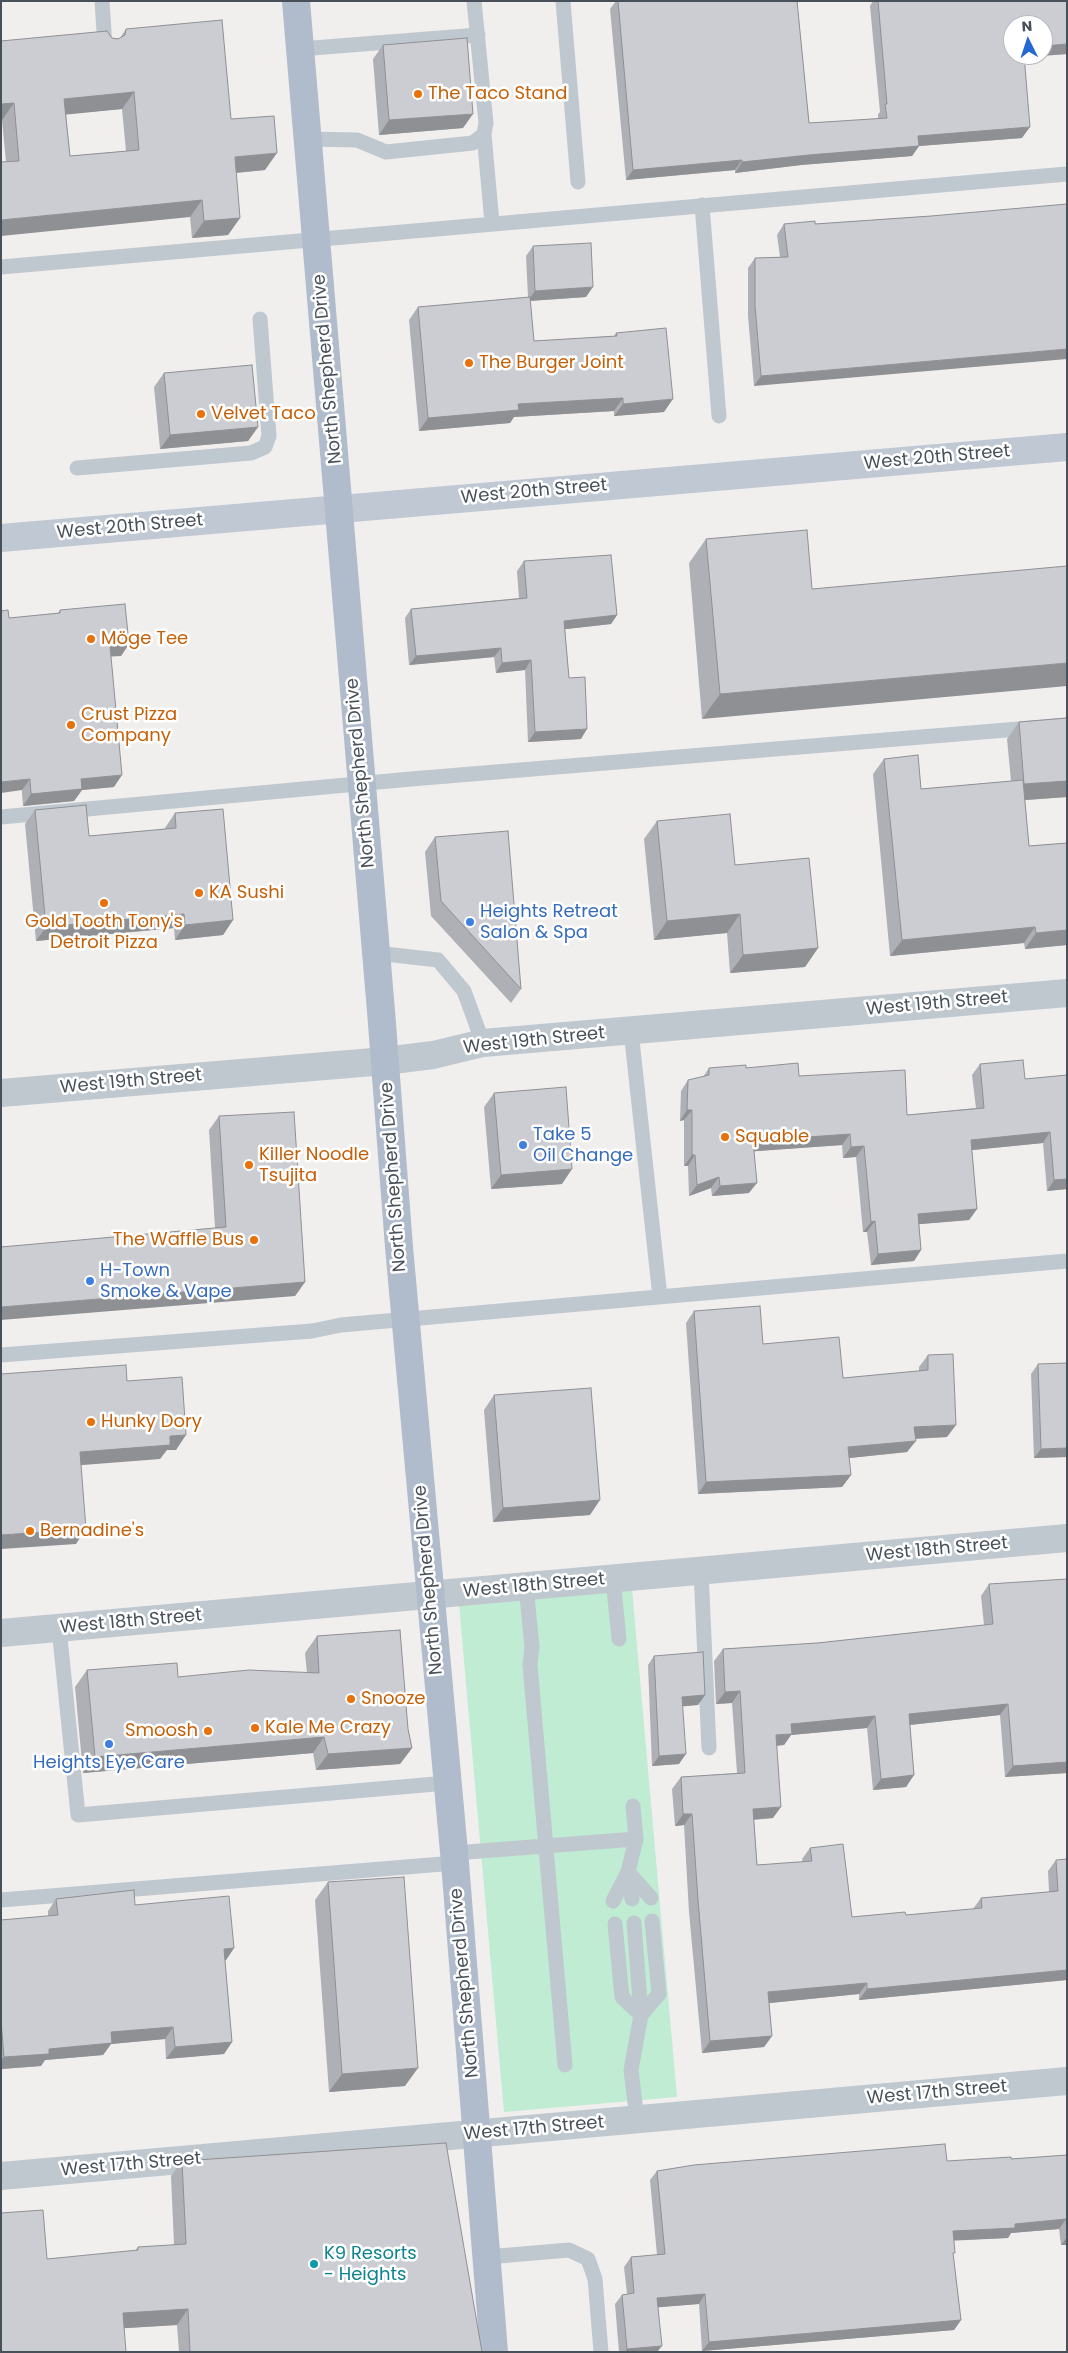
<!DOCTYPE html>
<html>
<head>
<meta charset="utf-8">
<style>
  body { margin:0 }
  #map { position:relative; width:1068px; height:2353px; overflow:hidden; background:#f1eeee; font-family:Poppins,sans-serif }
  canvas { display:block }
  .frame { position:absolute; inset:0; border:2px solid #48505a; pointer-events:none }
  .north { position:absolute; left:1003px; top:15px; width:50px; height:50px; box-sizing:border-box; background:#fff; border:1px solid #b6b9bd; border-radius:50%; rotate:356deg; font-size:14px; font-weight:700; line-height:20px; text-align:center; color:#48505a }
  .north::after { content:''; display:block; margin:auto; width:18px; height:22px; background:#2567d3; clip-path:polygon(50% 0,100% 100%,50% 72%,0 100%) }
</style>
</head>
<body>
<div id="map">
<canvas width="1068" height="2353"></canvas>
<div class="frame"></div>
<div class="north">N</div>
</div>
<script>
const c = document.querySelector('canvas').getContext('2d');
c.lineJoin = 'round';
function fill(path, color) { c.fillStyle = color; c.fill(path, 'evenodd'); }
const shape = rows => new Path2D(rows.map(r => 'M' + r).join(''));
function strokePath(path, color, width, dash) { c.strokeStyle = color; c.lineWidth = width; c.lineCap = dash ? 'butt' : 'round'; c.setLineDash(dash || []); c.stroke(path); }
function label(font, color, halo, rows, align = 'center') {
  c.font = font + ' Poppins,sans-serif'; c.lineWidth = 5; c.setLineDash([]); c.textBaseline = 'middle'; c.strokeStyle = halo; c.fillStyle = color; for (const [text, x, y, turn = 0] of rows) {
    c.save(); c.translate(x, y); c.rotate((+turn || 0) * Math.PI / 180); c.textAlign = isNaN(turn) ? turn : align; if (halo) c.strokeText(text, 0, 0); c.fillText(text, 0, 0); c.restore();
  }
}
fill(shape([
  [632,1589,677,2097,504,2112,459,1604]
]), '#bfecd3');
strokePath(shape([
  [102,1,105,47],
  [563,1,578,182],
  [300,49,478,35],
  [484,134,492,223],
  [308,139,357,140,386,152,473,143,484,134,486,123,474,1],
  [702,205,719,416],
  [1,267,1067,174],
  [77,468,251,453,265,447,269,436,260,319],
  [1,817,411,779,1067,725],
  [376,953,438,960,464,991,483,1043],
  [631,1031,660,1297],
  [1,1355,312,1331,341,1325,1067,1261],
  [701,1571,709,1748],
  [613,1579,619,1639],
  [526,1586,532,1647,530,1665,565,2065],
  [59,1628,78,1815,447,1783],
  [454,1853,636,1839],
  [632,1899,628,1872,636,1839,633,1806],
  [1,1900,455,1863],
  [613,1901,628,1872,651,1898],
  [634,1923,641,2015,631,2070,637,2119],
  [615,1924,622,1997,641,2015,659,1994,652,1921],
  [487,2257,569,2250,588,2259,595,2279,601,2352]
]), '#c0c8cf', 15);
strokePath(shape([
  [1,1633,1067,1538],
  [1,2176,1067,2081]
]), '#c0c8cf', 28);
strokePath(shape([
  [1,1093,385,1061,433,1055,483,1043,1067,993]
]), '#c0c8cf', 28);
strokePath(shape([
  [1,538,1067,447]
]), '#c0c8d4', 28);
strokePath(shape([
  [296,1,381,1011,399,1247,455,1863,494,2352]
]), '#b0bccb', 28);
fill(shape([
  [616,1,797,1,809,123,878,119,878,114,880,112,870,6,873,1,1067,1,1067,54,1024,57,1022,138,919,146,912,156,801,165,735,173,735,170,626,180,610,9],
  [126,29,231,119,265,170,236,173,240,218,228,235,192,238,190,217,6,162,2,120,1,41,112,38,118,39,120,38],
  [122,109,126,151,70,156,66,114],
  [383,45,463,128,379,135,373,59],
  [931,216,754,386,748,316,748,268,755,258,780,257,777,235,784,224,815,224],
  [533,246,586,297,530,301,534,341,614,336,616,333,664,412,614,416,614,411,514,417,510,423,419,431,409,320,418,307,528,297,526,256],
  [164,373,258,427,248,441,160,449,154,387],
  [706,539,812,589,702,719,689,563],
  [524,561,617,615,611,624,565,629,569,678,581,739,528,742,525,670,496,673,494,657,409,665,405,618,411,609,519,598,517,571],
  [60,610,129,644,121,656,111,656,114,787,82,790,74,801,23,806,9,618,58,613],
  [1067,718,1067,797,1025,800,1029,846,1067,843,1067,945,1025,949,1024,943,890,956,873,774,884,759,921,789,1011,781,1007,739,1019,722],
  [35,810,89,836,165,829,165,828,175,813,233,920,223,935,175,940,174,928,36,941,25,824],
  [657,821,735,865,818,948,805,967,730,973,727,933,654,940,644,839],
  [435,837,521,989,511,1003,431,916,425,852],
  [980,1064,1025,1079,1067,1075,1067,1189,1047,1191,1043,1143,972,1150,977,1209,969,1220,919,1224,921,1250,914,1261,871,1265,867,1232,863,1232,856,1157,843,1158,842,1145,754,1151,749,1193,712,1196,711,1188,689,1196,688,1166,684,1166,684,1120,680,1121,681,1091,688,1080,703,1077,709,1068,746,1068,799,1076,907,1115,976,1108,972,1075],
  [494,1093,562,1184,491,1189,484,1107],
  [219,1116,305,1282,295,1296,215,1228,209,1130],
  [694,1311,763,1344,843,1378,919,1371,919,1367,928,1355,947,1437,916,1439,907,1452,849,1458,851,1475,842,1487,698,1494,686,1323],
  [1038,1364,1067,1457,1034,1458,1031,1374],
  [494,1395,590,1515,493,1522,484,1410],
  [989,1584,1067,1773,1005,1777,1000,1715,910,1725,914,1775,906,1787,873,1790,867,1728,791,1735,784,1745,777,1746,773,1818,754,1820,757,1865,803,1862,802,1859,810,1848,852,1917,906,1915,973,1909,981,1898,1049,1892,1048,1871,1056,1860,1067,1980,859,2000,859,1994,769,2003,772,2036,764,2047,702,2053,689,1912,684,1825,675,1826,672,1789,681,1777,737,1773,732,1703,716,1704,714,1661,723,1649,817,1643,984,1625,981,1596],
  [317,1636,408,1729,412,1748,400,1764,316,1770,313,1753,83,1773,75,1687,87,1670,178,1677,307,1673,305,1653],
  [654,1656,705,1695,698,1705,682,1706,679,1764,652,1766,648,1665],
  [328,1882,405,2086,329,2092,315,1900],
  [56,1899,135,1905,234,1948,226,1960,225,1960,232,2042,224,2054,166,2059,165,2039,111,2044,103,2055,45,2060,41,2066,1,2069,1,1920,48,1916,48,1911],
  [1067,2155,1067,2245,1061,2245,1059,2229,1011,2233,1008,2238,954,2240,953,2255,961,2320,954,2330,702,2351,699,2304,658,2307,657,2352,619,2352,615,2304,622,2295,627,2294,624,2267,631,2257,657,2255,650,2180,657,2171,1011,2159],
  [182,2161,482,2352,179,2352,177,2325,124,2328,47,2259,135,2251,138,2247,174,2245,171,2176]
]), '#afb0b5');
fill(shape([
  [1067,44,1067,54,1016,58,1018,55,1043,55,1043,46],
  [134,92,122,109,52,116,64,99],
  [14,103,2,120,1,120,1,104],
  [473,114,463,128,379,135,389,120],
  [1030,127,1022,138,919,146,912,156,801,165,735,173,742,162,918,136],
  [277,153,265,170,223,174,235,157],
  [742,160,735,170,626,180,633,170],
  [202,200,190,217,1,236,1,220],
  [240,218,228,235,192,238,204,221],
  [593,287,586,297,528,301,535,291],
  [1067,349,1067,359,754,386,761,376],
  [623,398,614,411,514,417,510,423,419,431,428,418,518,404],
  [673,399,664,412,614,416,623,404],
  [258,427,248,441,160,449,170,435],
  [617,615,611,624,558,630,564,621],
  [129,644,121,656,102,657,110,646],
  [501,648,494,657,409,665,416,656],
  [531,660,525,670,496,673,502,663],
  [1067,663,1067,686,702,719,720,694],
  [587,729,581,739,528,742,535,732],
  [122,775,114,787,82,790,74,801,23,806,31,794,81,779],
  [30,779,22,790,1,793,1,782],
  [1067,781,1067,797,1012,801,1024,784],
  [184,914,174,928,36,941,46,927],
  [740,914,727,933,654,940,667,921],
  [233,920,223,935,175,940,185,925],
  [1035,927,1024,943,890,956,902,940],
  [1067,930,1067,945,1025,949,1036,933],
  [818,948,805,967,730,973,743,955],
  [687,1110,692,1110,684,1120,680,1121],
  [1050,1132,1043,1143,963,1151,971,1140],
  [850,1134,842,1145,745,1152,753,1141],
  [864,1146,856,1157,843,1158,851,1147],
  [692,1155,695,1155,688,1166,684,1166],
  [572,1169,562,1184,491,1189,501,1175],
  [719,1177,711,1188,689,1196,697,1185],
  [1067,1179,1067,1189,1047,1191,1054,1180],
  [757,1183,749,1193,712,1196,720,1186],
  [977,1209,969,1220,910,1225,918,1214],
  [875,1221,867,1232,863,1232,871,1222],
  [921,1250,914,1261,871,1265,878,1254],
  [305,1282,295,1296,1,1320,1,1307],
  [956,1425,947,1437,906,1439,914,1427],
  [186,1435,176,1450,167,1450,160,1459,70,1466,80,1452,170,1436],
  [916,1441,907,1452,840,1459,848,1447],
  [1067,1448,1067,1457,1034,1458,1041,1449],
  [851,1475,842,1487,698,1494,706,1482],
  [600,1500,590,1515,493,1522,503,1508],
  [86,1529,76,1544,1,1549,1,1535],
  [740,1691,732,1703,716,1704,725,1692],
  [705,1695,698,1705,675,1707,682,1697],
  [1008,1704,1000,1715,900,1726,909,1714],
  [875,1716,867,1728,791,1735,784,1745,768,1746,776,1735,791,1724],
  [324,1737,313,1753,83,1773,95,1757],
  [412,1748,400,1764,316,1770,328,1754],
  [686,1754,679,1764,652,1766,659,1756],
  [1067,1762,1067,1773,1005,1777,1013,1766],
  [914,1775,906,1787,873,1790,881,1779],
  [781,1807,773,1818,745,1820,753,1809],
  [683,1814,692,1814,684,1825,675,1826],
  [234,1948,226,1960,215,1961,224,1949],
  [1067,1970,1067,1980,859,2000,867,1989],
  [867,1983,859,1994,760,2004,768,1992],
  [173,2027,165,2039,111,2044,103,2055,45,2060,41,2066,1,2069,1,2060,4,2057,49,2049,111,2032],
  [772,2036,764,2047,702,2053,710,2041],
  [232,2042,224,2054,166,2059,175,2047],
  [418,2068,405,2086,329,2092,342,2074],
  [1066,2219,1059,2229,1011,2233,1008,2238,946,2241,953,2231,1015,2224],
  [1067,2237,1067,2245,1061,2245],
  [705,2294,699,2304,650,2308,657,2298],
  [188,2309,177,2325,111,2329,123,2313],
  [961,2320,954,2330,702,2351,709,2342],
  [662,2346,657,2352,625,2352,627,2349]
]), '#8f9094');
const building = shape([
  [618,1,797,1,809,123,887,118,885,104,887,104,878,1,1067,1,1067,44,1043,46,1043,25,1013,25,1013,55,1024,55,1030,127,918,136,919,146,809,155,742,162,742,160,633,170,618,1],
  [222,20,231,119,274,116,277,153,235,157,240,218,204,221,202,200,1,220,1,162,19,161,14,103,1,104,1,41,107,31,112,38,118,39,125,35,126,29,222,20],
  [134,92,139,150,70,156,64,99,134,92],
  [467,38,473,114,389,120,383,45,467,38],
  [1067,204,1067,349,761,376,755,306,755,258,788,257,784,224,815,221,815,224,931,216,1067,204],
  [591,243,593,287,535,291,533,246,591,243],
  [530,297,534,341,617,336,616,333,666,328,673,399,623,404,623,398,518,404,519,410,428,418,418,307,530,297],
  [252,365,258,427,170,435,164,373,252,365],
  [807,530,812,589,1067,566,1067,663,720,694,706,539,807,530],
  [611,555,617,615,564,621,569,678,585,677,587,729,535,732,531,660,502,663,501,648,416,656,411,609,527,598,524,561,611,555],
  [125,604,129,644,110,646,122,775,81,779,82,789,31,794,30,779,1,782,1,611,8,610,9,618,60,613,60,610,125,604],
  [1067,718,1067,781,1024,784,1019,722,1067,718],
  [918,755,921,789,1023,780,1029,846,1067,843,1067,930,1036,933,1035,927,902,940,884,759,918,755],
  [86,805,89,836,176,828,175,813,223,809,233,920,185,925,184,914,46,927,35,810,86,805],
  [730,814,735,865,809,858,818,948,743,955,740,914,667,921,657,821,730,814],
  [508,831,521,989,441,901,435,837,508,831],
  [1023,1060,1025,1079,1067,1075,1067,1179,1054,1180,1050,1132,971,1140,977,1209,918,1214,921,1250,878,1254,875,1221,871,1222,864,1146,851,1147,850,1134,753,1141,757,1183,720,1186,719,1177,697,1185,695,1155,692,1155,692,1110,687,1110,688,1080,709,1075,709,1068,746,1065,746,1068,798,1063,799,1076,905,1070,907,1115,984,1108,980,1064,1023,1060],
  [566,1087,572,1169,501,1175,494,1093,566,1087],
  [294,1112,305,1282,1,1307,1,1247,226,1227,219,1116,294,1112],
  [760,1306,763,1344,839,1337,843,1378,928,1370,928,1355,953,1354,956,1425,914,1427,916,1441,848,1447,851,1475,706,1482,694,1311,760,1306],
  [1067,1363,1067,1448,1041,1449,1038,1364,1067,1363],
  [126,1365,127,1381,182,1377,186,1435,170,1436,170,1445,80,1452,86,1529,1,1535,1,1374,126,1365],
  [591,1388,600,1500,503,1508,494,1395,591,1388],
  [1067,1579,1067,1762,1013,1766,1008,1704,909,1714,914,1775,881,1779,875,1716,791,1724,792,1734,776,1735,781,1807,753,1809,757,1865,812,1861,810,1848,843,1844,852,1917,905,1912,906,1915,982,1908,981,1898,1058,1891,1056,1860,1067,1859,1067,1970,867,1989,867,1983,768,1992,772,2036,710,2041,698,1900,692,1814,683,1814,681,1777,745,1773,740,1691,725,1692,723,1649,817,1643,993,1624,989,1584,1067,1579],
  [400,1630,408,1729,412,1748,328,1754,324,1737,95,1757,87,1670,177,1663,178,1677,249,1670,319,1673,317,1636,400,1630],
  [703,1652,705,1695,682,1697,686,1754,659,1756,654,1656,703,1652],
  [404,1877,418,2068,342,2074,328,1882,404,1877],
  [134,1890,135,1905,229,1896,234,1948,224,1949,232,2042,175,2047,173,2027,111,2032,112,2043,49,2049,49,2054,4,2057,1,2021,1,1920,58,1915,56,1899,134,1890],
  [446,2143,482,2352,190,2352,188,2309,123,2313,126,2352,1,2352,1,2213,43,2210,47,2259,138,2250,138,2247,186,2244,182,2161,446,2143],
  [945,2144,947,2161,1011,2157,1011,2159,1067,2155,1067,2229,1066,2219,1015,2224,1015,2228,953,2231,955,2253,953,2253,961,2320,709,2342,705,2294,657,2298,662,2346,627,2349,622,2295,634,2293,631,2257,665,2254,657,2171,694,2165,945,2144]
]);
fill(building, '#cccdd3');
strokePath(building, '#8f9094', 1);
for (const [x, y, r, color] of [
  [418,94,5,"#e8710a"],
  [469,363,5,"#e8710a"],
  [201,414,5,"#e8710a"],
  [91,639,5,"#e8710a"],
  [71,725,5,"#e8710a"],
  [199,893,5,"#e8710a"],
  [104,903,5,"#e8710a"],
  [470,922,5,"#3f7fe0"],
  [725,1137,5,"#e8710a"],
  [523,1145,5,"#3f7fe0"],
  [249,1165,5,"#e8710a"],
  [254,1240,5,"#e8710a"],
  [90,1281,5,"#3f7fe0"],
  [91,1422,5,"#e8710a"],
  [30,1531,5,"#e8710a"],
  [351,1699,5,"#e8710a"],
  [255,1728,5,"#e8710a"],
  [208,1731,5,"#e8710a"],
  [109,1744,5,"#3f7fe0"],
  [314,2264,5,"#0f9aa8"]
]) { const dot = new Path2D(); dot.arc(x, y, r, 0, 2 * Math.PI); c.fillStyle = color; c.fill(dot); strokePath(dot, '#fff', 2); }
label('18px', '#c56008', '#fff', [
  ["The Taco Stand",428,94],
  ["The Burger Joint",479,363],
  ["Velvet Taco",211,414],
  ["Möge Tee",101,639],
  ["Crust Pizza",81,715],
  ["Company",81,736],
  ["KA Sushi",209,893],
  ["Gold Tooth Tony's",104,922,"center"],
  ["Detroit Pizza",104,943,"center"],
  ["Squable",735,1137],
  ["Killer Noodle",259,1155],
  ["Tsujita",259,1176],
  ["The Waffle Bus",244,1240,"right"],
  ["Hunky Dory",101,1422],
  ["Bernadine's",40,1531],
  ["Snooze",361,1699],
  ["Kale Me Crazy",265,1728],
  ["Smoosh",198,1731,"right"]
], 'left');
label('18px', '#48505a', '#fff', [
  ["North Shepherd Drive",328,369,-95],
  ["West 20th Street",937,458,-5],
  ["West 20th Street",534,492,-5],
  ["West 20th Street",130,527,-5],
  ["North Shepherd Drive",361,773,-95],
  ["West 19th Street",937,1004,-5],
  ["West 19th Street",534,1041,-6],
  ["West 19th Street",131,1082,-5],
  ["North Shepherd Drive",394,1177,-94],
  ["West 18th Street",937,1550,-5],
  ["North Shepherd Drive",429,1580,-95],
  ["West 18th Street",534,1586,-5],
  ["West 18th Street",131,1622,-5],
  ["North Shepherd Drive",465,1983,-95],
  ["West 17th Street",937,2093,-5],
  ["West 17th Street",534,2129,-5],
  ["West 17th Street",131,2165,-5]
]);
label('18px', '#366cbe', '#fff', [
  ["Heights Retreat",480,912],
  ["Salon & Spa",480,933],
  ["Take 5",533,1135],
  ["Oil Change",533,1156],
  ["H-Town",100,1271],
  ["Smoke & Vape",100,1292],
  ["Heights Eye Care",109,1763,"center"]
], 'left');
label('18px', '#0d838f', '#fff', [
  ["K9 Resorts",324,2254],
  ["- Heights",324,2275]
], 'left');
</script>
</body>
</html>
